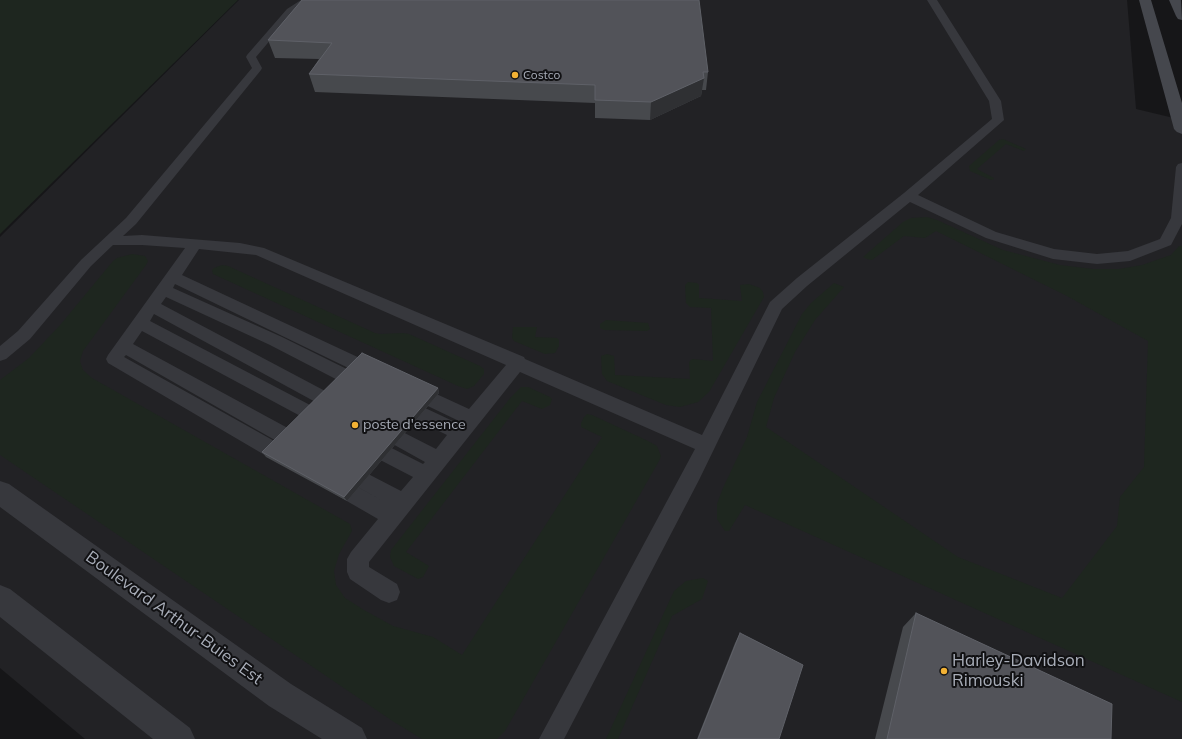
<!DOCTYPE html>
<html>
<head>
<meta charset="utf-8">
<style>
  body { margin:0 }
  canvas { display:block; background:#161618 }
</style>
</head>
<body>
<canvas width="1182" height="739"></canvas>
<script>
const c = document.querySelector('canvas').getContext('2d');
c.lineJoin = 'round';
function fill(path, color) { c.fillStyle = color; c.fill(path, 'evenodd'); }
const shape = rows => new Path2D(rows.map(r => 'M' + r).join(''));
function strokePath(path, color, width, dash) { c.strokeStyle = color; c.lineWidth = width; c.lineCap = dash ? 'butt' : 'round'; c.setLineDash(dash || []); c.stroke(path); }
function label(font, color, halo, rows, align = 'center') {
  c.font = font + ' Mulish,sans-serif'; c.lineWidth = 4; c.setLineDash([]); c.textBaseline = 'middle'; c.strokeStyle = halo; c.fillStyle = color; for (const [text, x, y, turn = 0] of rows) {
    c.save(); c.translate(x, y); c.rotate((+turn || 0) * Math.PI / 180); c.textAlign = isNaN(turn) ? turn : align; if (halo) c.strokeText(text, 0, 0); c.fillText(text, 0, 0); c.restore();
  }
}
fill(shape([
  [239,0,1127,0,1136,109,1182,120,1182,739,85,739,0,668,0,237]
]), '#222225');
fill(shape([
  [0,0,238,0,0,234],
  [1003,139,1026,149,1024,151,1006,144,977,169,994,178,994,179,991,180,970,171,969,166,999,140],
  [927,217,937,220,1003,250,1060,265,1093,269,1119,269,1142,265,1171,255,1179,246,1182,246,1182,702,745,505,729,531,725,531,717,519,717,504,723,488,747,437,757,402,802,314,811,303,834,283,844,287,815,320,795,352,774,398,766,427,958,557,1062,598,1117,526,1120,497,1144,467,1148,341,1067,296,936,231,925,238,904,236,872,260,867,259,863,257,903,222,911,218],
  [132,254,145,256,148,261,146,265,83,351,80,361,83,370,92,378,350,524,352,531,339,554,334,571,336,585,345,598,364,610,393,626,433,637,462,655,602,437,581,427,581,423,584,417,587,414,592,415,648,441,657,446,661,456,659,461,505,731,497,739,422,739,394,722,0,455,0,380,29,358,61,324,113,261,117,258],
  [222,265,228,266,375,333,380,334,403,333,409,334,480,366,484,369,484,374,474,386,467,389,458,386,213,274,212,270,214,268],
  [688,282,697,283,699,285,699,298,742,301,740,285,749,284,760,288,763,292,764,297,709,392,698,402,680,407,666,405,607,381,602,374,601,356,607,354,614,356,615,375,690,379,689,362,692,359,713,361,711,308,690,307,686,303,685,285],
  [606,320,648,323,650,329,647,331,604,330,600,328,600,324],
  [513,327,537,327,535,337,557,338,559,340,559,346,555,353,545,354,514,341,512,338],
  [521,387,528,387,550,397,552,399,550,405,542,409,522,401,406,552,429,566,423,577,418,579,394,566,390,557,391,550,511,397],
  [703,578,708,581,702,599,672,616,618,739,606,739,674,591,686,581]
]), '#1e261f');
fill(shape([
  [301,0,312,0,293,13,256,57,262,68,261,70,136,224,123,236,142,235,240,243,264,248,524,357,525,359,702,435,770,302,797,278,904,193,992,119,989,101,927,0,937,0,1001,101,1004,120,918,195,996,232,1054,249,1097,254,1128,251,1160,239,1171,218,1176,167,1178,164,1182,163,1182,224,1171,245,1130,261,1097,264,1053,259,986,238,910,202,807,286,782,309,699,480,564,739,539,739,695,449,520,372,369,562,369,567,397,584,400,592,397,600,389,603,381,600,350,579,347,572,347,559,351,552,378,519,326,489,323,483,326,477,333,475,340,477,390,505,338,476,335,470,338,464,345,462,401,491,413,477,361,450,359,444,361,438,368,436,423,464,425,462,373,433,370,428,373,423,379,421,385,423,436,449,447,435,394,409,391,404,394,399,400,397,406,399,457,423,459,421,407,396,404,391,407,386,413,384,419,386,469,409,506,365,256,255,199,249,182,275,379,367,382,372,379,377,373,379,367,377,175,284,173,288,282,337,367,379,370,384,367,389,361,391,355,389,270,345,166,297,161,304,344,401,347,406,344,411,338,413,332,411,154,314,150,321,331,416,334,421,331,426,325,428,319,426,142,331,133,344,308,439,310,445,308,451,301,453,294,451,126,355,124,357,294,452,296,458,294,464,287,466,280,464,108,363,106,359,108,355,185,248,142,245,113,245,91,266,30,339,6,359,0,361,0,346,18,331,81,260,126,218,252,68,246,57,247,55,287,9,301,0]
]), '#37383d');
fill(shape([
  [0,481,9,484,291,684,362,728,367,739,322,739,269,706,0,507,0,481],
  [0,585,10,589,190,728,195,739,153,739,0,617,0,585]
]), '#37383d');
fill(shape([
  [1139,0,1151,0,1182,103,1182,134,1177,132,1174,129,1139,0],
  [1169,0,1181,0,1182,20,1178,19,1176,16,1169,0]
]), '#45474d');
fill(shape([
  [302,0,708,72,706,90,702,90,701,96,650,120,595,118,595,103,315,92,309,74,319,59,275,58,268,40],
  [438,388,439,393,347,501,266,457,262,452],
  [916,613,1111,739,875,739,903,627],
  [740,633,779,739,697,739,735,643]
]), '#47494d');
fill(shape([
  [704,78,701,96,650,120,651,102],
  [438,388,439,393,347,501,344,497]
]), '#2f3033');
const building = shape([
  [302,0,699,0,708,72,703,72,704,78,651,102,595,100,595,85,309,74,332,43,268,40,302,0],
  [362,353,438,388,344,497,262,452,362,353],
  [916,613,1112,704,1111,739,887,739,916,613],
  [740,633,803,665,779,739,698,739,740,633]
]);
fill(building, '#525359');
strokePath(building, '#5f6168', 1);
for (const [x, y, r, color] of [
  [515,75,4,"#f2b134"],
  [355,425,4,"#f2b134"],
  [944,671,4,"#f2b134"]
]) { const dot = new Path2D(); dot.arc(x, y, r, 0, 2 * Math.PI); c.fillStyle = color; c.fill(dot); strokePath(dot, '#111113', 1.5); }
label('12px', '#a8adb8', '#111113', [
  ["Costco",523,75]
], 'left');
label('14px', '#a8adb8', '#111113', [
  ["poste d'essence",363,425]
], 'left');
label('17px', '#a8adb8', '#111113', [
  ["Boulevard Arthur-Buies Est",174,618,36]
]);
label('17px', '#a8adb8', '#111113', [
  ["Harley-Davidson",952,661],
  ["Rimouski",952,681]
], 'left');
</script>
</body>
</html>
